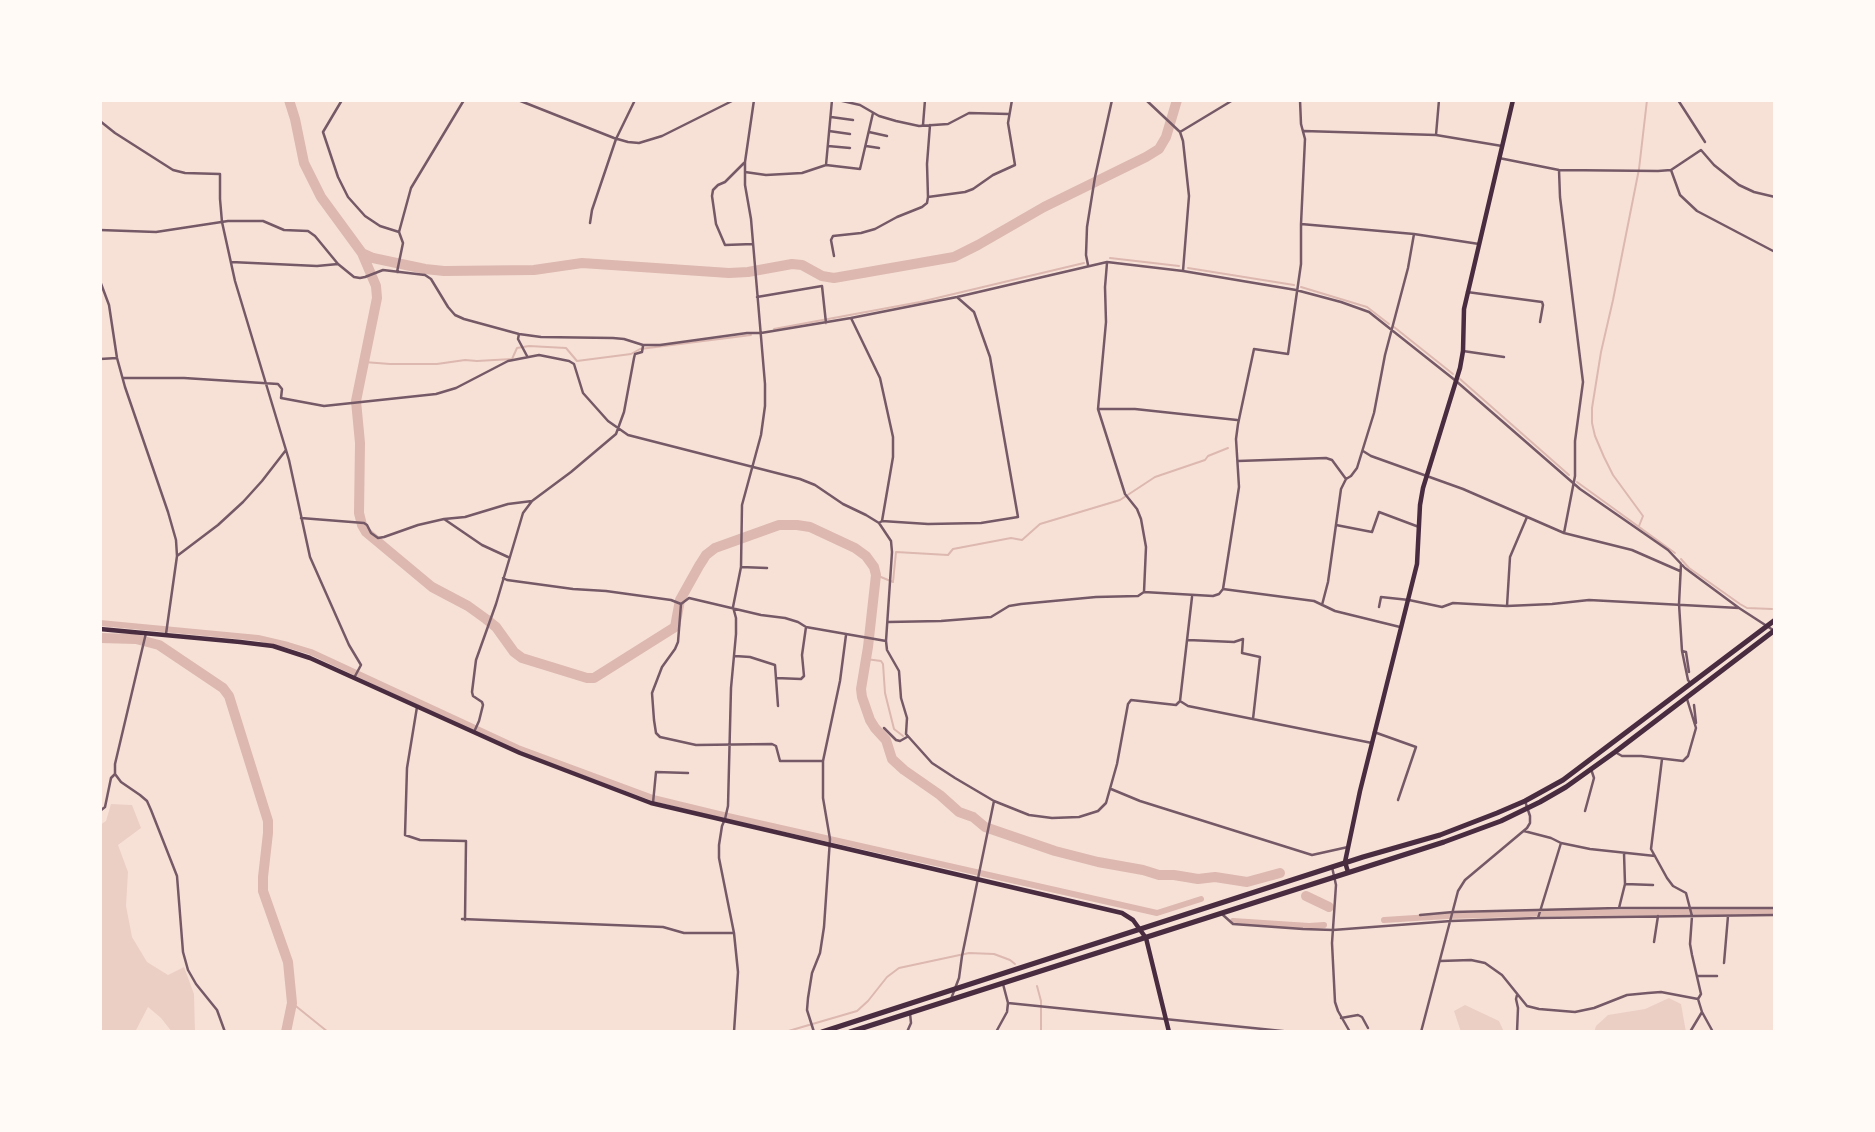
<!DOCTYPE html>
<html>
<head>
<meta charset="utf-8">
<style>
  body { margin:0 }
  #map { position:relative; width:1875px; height:1132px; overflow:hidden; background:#f7e1d7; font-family:"Open Sans",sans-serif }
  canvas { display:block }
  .frame { position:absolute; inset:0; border:102px solid #fffaf5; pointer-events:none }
</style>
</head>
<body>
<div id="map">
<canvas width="1875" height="1132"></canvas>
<div class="frame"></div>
</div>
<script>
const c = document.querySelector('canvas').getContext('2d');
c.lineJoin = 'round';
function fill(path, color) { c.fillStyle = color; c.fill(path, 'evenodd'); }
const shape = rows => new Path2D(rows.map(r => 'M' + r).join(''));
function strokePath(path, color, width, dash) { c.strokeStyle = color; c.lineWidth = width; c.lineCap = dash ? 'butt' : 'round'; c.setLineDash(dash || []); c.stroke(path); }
fill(shape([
  [111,804,132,805,141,828,118,845,128,872,126,906,132,937,147,962,168,975,184,967,194,994,195,1032,172,1032,161,1018,148,1007,135,1032,100,1032,100,972,102,971,100,958,100,825,106,821],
  [1669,998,1681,1004,1686,1032,1594,1032,1596,1026,1608,1015,1645,1009],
  [1465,1005,1499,1021,1504,1032,1461,1032,1454,1011]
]), '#ebcfc5');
strokePath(shape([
  [1110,258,1179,266],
  [1188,268,1294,285],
  [1301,287,1367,307,1389,324],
  [1394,327,1453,374],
  [774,329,920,302,1084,263],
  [364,362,390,364,437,364,465,360,477,361,512,359,517,348,529,346,566,348,577,361,631,354,640,349,751,335],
  [1460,379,1569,475],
  [1577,482,1675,553],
  [1639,526,1643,516,1613,475,1604,457,1595,436,1592,423,1592,408,1601,352,1613,300,1639,169,1647,100],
  [1681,559,1689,568,1740,604,1747,608,1772,609],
  [876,575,893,582,896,552,948,555,953,549,1011,538,1022,540,1040,524,1120,500,1155,477,1205,460,1208,456,1228,448],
  [866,659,881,661,883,664,885,693,894,729,903,736],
  [1037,986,1041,1001,1041,1032],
  [292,1003,328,1032],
  [785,1032,857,1011,868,1001,887,977,899,968,969,953,994,954,1010,960,1015,964]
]), '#dcb8b0', 2);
strokePath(shape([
  [100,623,258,638,288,645,311,652,518,748,653,798,719,814,1157,913,1201,899],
  [1384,920,1447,916,1564,913,1775,912],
  [1233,921,1309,926,1324,925]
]), '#dcb8b0', 6);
strokePath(shape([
  [289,100,295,119,304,163,321,197,362,253,373,258,425,269,444,271,534,270,582,263,729,273,748,272,792,264,802,265,822,276,834,278,954,257,978,245,1044,207,1146,157,1159,149,1166,137,1177,100],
  [362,253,376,286,377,298,356,401,360,443,359,513,362,525,366,532,432,587,468,606,486,619,496,627,514,652,522,658,587,678,594,678,675,627,680,600,699,566,706,555,715,548,779,525,797,525,810,527,855,548,866,556,874,567,876,575,868,647,861,689,862,697,870,720,875,728,886,740,892,759,904,770,940,795,959,812,973,817,985,827,1055,851,1098,862,1143,870,1159,875,1174,875,1198,879,1215,877,1247,882,1280,873],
  [100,638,136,639,159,645,223,688,229,696,268,821,268,833,263,877,263,891,288,962,292,1003,286,1032],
  [1306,896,1329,907]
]), '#dcb8b0', 10);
strokePath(shape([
  [342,100,323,132,338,177,348,197,365,216,380,226,399,232],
  [518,100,614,138,628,142,639,143,662,136,734,100],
  [838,100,860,105,879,116,896,121,919,126,948,124,969,113,1009,114],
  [1146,100,1180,132,1183,141,1189,196,1183,271],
  [1300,100,1301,124,1305,139,1301,224],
  [1439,100,1436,135,1502,146],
  [1678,100,1705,142],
  [831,117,853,120],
  [100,121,115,133,173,170,185,173,220,174,220,199,222,222,235,281,289,460,310,557,349,645,361,665,354,678],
  [923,125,925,100],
  [829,131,850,134],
  [1304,131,1436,135],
  [869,132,887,136],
  [1180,132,1233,100],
  [828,146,850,148],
  [866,146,879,148],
  [1499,158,1559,170,1658,171,1671,170,1701,150,1714,165,1739,185,1754,192,1775,197],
  [745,162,725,182,718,185,713,190,712,196,716,224,725,245,753,244],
  [826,165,832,100],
  [1671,170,1680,195,1697,211,1775,252],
  [745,172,766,175,802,173,826,165,860,169,873,113],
  [928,197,965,192,973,189,993,175,1015,165,1008,123,1012,100],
  [590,223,592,210,616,139,635,100],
  [100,230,156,232,228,221,263,221,284,230,308,231,315,236,338,264,354,277,360,278,365,277,383,270,425,275,431,279,448,307,455,315,464,319,519,334,541,337,613,338,624,339,643,345,660,345,747,333,761,333,851,318,957,297,1107,262,1183,271,1296,290,1341,302,1369,312,1456,381,1580,489,1668,550,1685,568,1739,608,1773,630],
  [834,256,831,240,833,236,861,233,875,229,897,217,922,207,927,203,928,197,927,164,930,125],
  [231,262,317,266,338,264],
  [1107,263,1105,287,1106,322,1098,409,1125,494,1137,509,1141,519,1146,547,1144,592],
  [1088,265,1086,255,1087,227,1095,177,1112,100],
  [397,272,403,243,399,232,411,188,464,100],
  [100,281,109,305,117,358,125,387,168,512,176,540,177,556,166,634],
  [1467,292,1542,302,1543,305,1540,322],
  [757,297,822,286,826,323],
  [851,318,880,378,893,437,893,457,882,521],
  [519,334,518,339,527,356],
  [1463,351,1504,357],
  [100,359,117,358],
  [123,378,184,378,278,384,282,389,281,398,324,406,436,394,456,388,508,361,539,355,569,361,574,364,583,393,608,421,628,435,800,479,815,485,843,504,866,515,879,523,891,541,892,552,886,641,887,650,899,671,901,698,907,718,906,734,932,763,955,778,994,801,1029,815,1052,818,1079,817,1098,811,1106,803,1117,764,1128,704,1131,700,1176,705,1180,701,1188,706,1372,743],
  [1098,409,1135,409,1237,420],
  [1363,451,1371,456,1463,489,1564,533,1575,476,1575,441,1583,382,1560,197,1559,170],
  [1238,461,1326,458,1332,460,1346,479,1351,476,1357,468,1374,413,1385,355,1408,268,1414,234,1479,244],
  [301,518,364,523,367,525,371,533,378,538,384,537,418,525,444,519,482,545,508,557],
  [444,519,465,517,508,504,532,501],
  [879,523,882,521,928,524,981,523,1018,517,990,357,974,312,958,298],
  [1336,525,1372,532,1379,512,1419,527],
  [1564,533,1632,550,1680,571],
  [177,556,218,525,243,502,262,481,286,450],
  [1681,564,1679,604,1682,651,1688,680,1691,684],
  [741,567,767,568],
  [503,578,507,580,573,589,606,591,671,600,681,604],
  [1223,589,1239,487,1236,439,1238,424,1254,349,1288,354,1301,264,1301,224,1414,234],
  [1322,605,1328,582,1341,489,1346,479],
  [1507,606,1552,604,1589,600,1739,608],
  [1379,607,1381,597,1409,600,1442,607,1453,603,1507,606,1510,557,1527,517],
  [888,622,941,621,991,617,1009,606,1021,604,1096,597,1138,596,1144,592,1213,596,1219,594,1223,589,1314,601,1335,611,1400,627],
  [1188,640,1234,642,1243,639,1242,653,1260,657,1253,719],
  [1682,651,1686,652,1689,672],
  [735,656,750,657,775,665,778,706],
  [776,678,801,679,804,676,802,655,806,627],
  [1180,701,1192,597],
  [1694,705,1696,723],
  [417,707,407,768,405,835,420,840,466,841,465,920],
  [884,728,896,740,900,741,907,737],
  [474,732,479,721,483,705,482,702,473,696,472,692,476,660,496,604,523,513,532,501,571,472,616,434,624,412,634,358,635,354,642,352,643,346],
  [1374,732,1416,747,1398,800],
  [1615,752,1622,756,1641,756,1683,761,1688,756,1696,728,1687,699],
  [1662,759,1651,849,1667,878,1673,886,1686,893,1692,916,1690,944,1692,955,1701,994,1698,999,1702,1012,1713,1032],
  [823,761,780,761,776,746,772,744,696,745,660,737,656,733,654,720,652,693,662,667,675,649,678,642,681,604,689,598,761,615,785,618,798,622,806,627,886,641],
  [115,774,121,782,140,795,147,801,151,810,177,876,183,952,188,970,196,984,217,1010,225,1032],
  [1111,789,1140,801,1312,855,1348,847],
  [653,803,656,772,688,773],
  [100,811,105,807,111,778,115,774,115,764,146,633],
  [1585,811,1594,778,1591,769],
  [1524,831,1551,838,1561,843,1538,918],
  [1561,843,1590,849,1655,856],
  [1332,867,1336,885,1332,943,1335,1002,1338,1011,1350,1032],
  [1625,884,1653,885],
  [1619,908,1625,884,1624,853],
  [1223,915,1233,924,1303,929,1333,930,1451,921,1538,918,1775,915],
  [1420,915,1453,912,1619,908,1775,908],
  [462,919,663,927,684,933,733,933],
  [1654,942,1658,916],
  [1440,961,1471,960,1485,963,1502,975,1527,1006,1539,1009,1575,1012,1594,1008,1627,995,1648,993,1661,992,1698,999],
  [1724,963,1728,916],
  [1697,976,1717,976],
  [951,999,959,978,962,956,994,801],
  [1008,1003,1292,1032],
  [1341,1018,1358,1015,1362,1017,1368,1028],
  [734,1032,738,972,734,933,719,858,719,845,722,826,725,819,728,806,731,688,736,634,736,618,733,607,741,567,742,505,761,435,765,406,765,384,751,219,745,185,745,162,754,100],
  [814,1032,807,1010,808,998,812,973,820,953,824,927,830,839,823,798,823,761,840,681,846,635],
  [907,1032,911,1023,910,1013],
  [996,1032,1007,1012,1008,1003,1003,984],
  [1421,1032,1458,891,1465,880,1527,828,1530,823,1530,816,1525,801],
  [1517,1032,1518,1008,1516,999,1517,995],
  [1690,1032,1702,1012]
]), '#755966', 2.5);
strokePath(shape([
  [100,629,240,642,273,646,310,658,520,753,651,803,1122,913,1133,920,1146,938,1169,1032],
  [1348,872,1345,862,1360,791,1417,564,1420,505,1423,488,1460,368,1463,351,1464,309,1513,100]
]), '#4a2c40', 4.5);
strokePath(shape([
  [822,1032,1363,857,1440,835,1497,813,1525,801,1563,780,1775,620],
  [850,1032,1444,842,1501,821,1540,802,1566,787,1615,752,1775,630]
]), '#4a2c40', 5);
</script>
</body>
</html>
